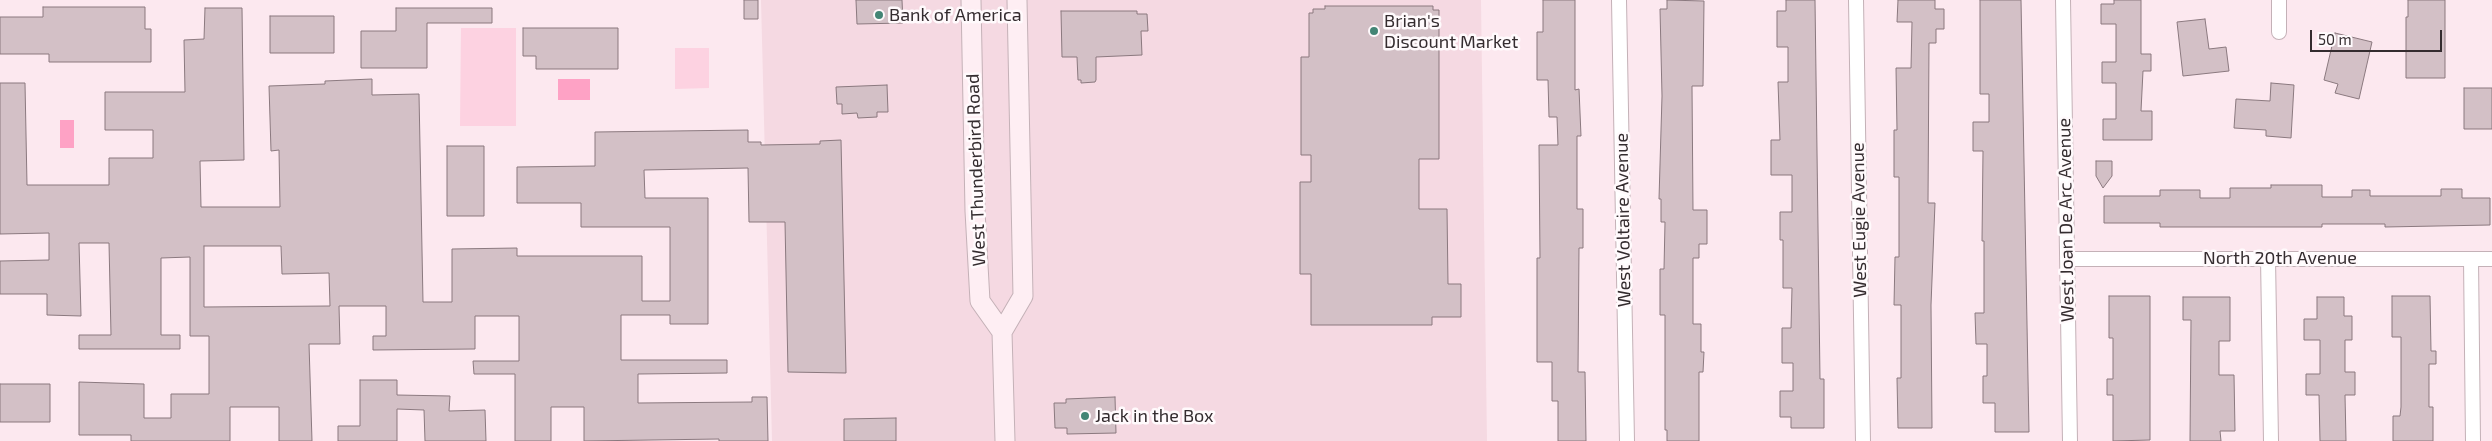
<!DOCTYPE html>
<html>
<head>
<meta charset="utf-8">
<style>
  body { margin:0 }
  #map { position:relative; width:2492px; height:441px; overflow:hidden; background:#fce8ef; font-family:"Exo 2",sans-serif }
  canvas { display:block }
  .scale { position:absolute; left:2310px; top:30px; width:132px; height:22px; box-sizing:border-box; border:2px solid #342c2f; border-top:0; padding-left:6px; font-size:15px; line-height:18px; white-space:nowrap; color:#342c2f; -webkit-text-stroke:4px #fffafc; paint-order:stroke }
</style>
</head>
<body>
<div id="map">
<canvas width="2492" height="441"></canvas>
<div class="scale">50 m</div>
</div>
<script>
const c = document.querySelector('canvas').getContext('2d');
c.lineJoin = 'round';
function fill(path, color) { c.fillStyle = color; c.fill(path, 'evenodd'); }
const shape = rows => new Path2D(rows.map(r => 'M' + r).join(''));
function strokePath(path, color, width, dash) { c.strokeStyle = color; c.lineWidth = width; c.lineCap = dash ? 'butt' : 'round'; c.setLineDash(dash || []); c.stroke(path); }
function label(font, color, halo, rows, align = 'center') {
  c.font = font + ' "Exo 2",sans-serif'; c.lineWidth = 5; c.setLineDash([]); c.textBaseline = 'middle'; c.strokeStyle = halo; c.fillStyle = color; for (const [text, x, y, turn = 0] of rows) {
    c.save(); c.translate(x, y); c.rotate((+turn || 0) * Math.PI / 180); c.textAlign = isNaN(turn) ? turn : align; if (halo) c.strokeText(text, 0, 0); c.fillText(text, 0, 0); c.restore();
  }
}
fill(shape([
  [761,0,1481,0,1487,441,772,441]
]), '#f5d9e2');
fill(shape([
  [461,28,516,28,516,126,460,126],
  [675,48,709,48,709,88,675,89]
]), '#fdd2e1');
fill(shape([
  [558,79,590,79,590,100,558,100],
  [60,120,74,120,74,148,60,148]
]), '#fea2c5');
const building = shape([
  [744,0,758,0,758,19,744,19,744,0],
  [856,0,902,0,903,23,857,24,856,0],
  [1543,0,1575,0,1575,90,1579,89,1581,136,1577,136,1577,209,1583,209,1583,248,1579,248,1578,372,1585,372,1586,441,1558,441,1558,401,1552,401,1552,362,1537,362,1537,258,1540,258,1539,145,1558,145,1557,117,1549,117,1548,80,1537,80,1537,32,1543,32,1543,0],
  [1667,0,1704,1,1703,86,1692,86,1693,210,1707,210,1707,244,1699,244,1699,258,1693,258,1693,324,1701,324,1701,352,1704,352,1703,372,1699,372,1699,441,1667,441,1667,430,1665,430,1665,315,1660,315,1660,269,1664,269,1665,222,1661,222,1661,199,1659,199,1662,96,1660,9,1667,9,1667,0],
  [1786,0,1815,0,1820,379,1824,379,1824,428,1791,428,1791,417,1780,417,1780,391,1793,391,1793,363,1782,363,1782,328,1791,328,1792,288,1783,288,1783,240,1780,240,1780,212,1792,212,1792,175,1771,175,1771,140,1780,140,1778,82,1788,82,1788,47,1777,47,1777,11,1786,11,1786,0],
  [1898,0,1935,0,1935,9,1944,9,1944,29,1936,29,1936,43,1929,43,1928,203,1935,203,1931,305,1932,428,1898,428,1897,378,1901,378,1901,305,1894,305,1895,257,1899,257,1899,177,1894,177,1894,130,1897,130,1896,68,1911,68,1912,22,1897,22,1898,0],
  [1980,0,2021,0,2029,432,1995,432,1995,403,1983,403,1983,376,1987,376,1987,344,1976,344,1975,313,1984,313,1984,241,1982,241,1983,151,1973,151,1973,122,1989,122,1989,94,1980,94,1980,0],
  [2114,0,2141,0,2141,54,2151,54,2151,71,2143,71,2141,111,2152,111,2152,140,2103,140,2103,119,2116,119,2116,83,2102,83,2102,62,2116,62,2116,24,2101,24,2101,4,2114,4,2114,0],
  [2408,0,2445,0,2445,78,2406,78,2406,17,2408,17,2408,0],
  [1325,6,1433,6,1433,10,1439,10,1439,159,1419,159,1419,209,1447,209,1448,284,1461,284,1461,317,1432,317,1432,325,1311,325,1311,274,1300,274,1300,182,1311,182,1311,155,1301,155,1301,57,1309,57,1309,13,1313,13,1313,9,1325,9,1325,6],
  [43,7,145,7,145,29,151,29,151,62,49,62,49,54,0,54,0,17,43,17,43,7],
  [205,8,242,8,244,160,200,161,201,207,280,207,279,150,271,151,269,86,325,84,325,81,372,79,372,95,419,94,423,302,452,302,452,249,517,248,517,256,642,256,642,301,670,301,670,227,581,227,581,203,517,203,517,167,595,166,595,132,748,130,748,142,761,142,761,145,820,144,820,141,841,140,846,373,788,372,785,222,749,222,748,168,644,170,645,198,708,198,708,324,670,324,670,315,621,315,621,360,727,360,727,373,638,374,638,403,752,402,752,397,767,397,768,441,719,441,719,439,584,441,584,407,551,407,551,441,515,441,515,374,474,374,473,361,519,361,519,316,475,316,475,349,373,350,373,336,386,336,386,306,339,306,340,344,309,344,312,441,279,441,279,407,230,407,230,441,131,441,131,435,79,435,79,382,144,384,144,418,171,418,171,394,209,394,209,336,190,336,190,257,161,258,161,335,180,335,180,349,79,349,79,335,111,335,109,243,79,243,81,316,47,315,47,294,0,294,0,261,49,260,49,233,0,234,0,83,25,83,27,185,109,185,109,158,153,158,153,130,105,130,105,92,185,92,184,40,204,39,205,8],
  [204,246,281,246,282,274,329,273,330,306,204,307,204,246],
  [396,8,492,8,492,23,427,23,427,68,361,68,361,31,396,31,396,8],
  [1061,11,1137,11,1137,14,1147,14,1148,31,1141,31,1142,55,1096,57,1096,80,1095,82,1081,83,1081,80,1078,80,1077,57,1062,57,1061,11],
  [270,16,334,16,334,53,270,53,270,16],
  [2205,19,2209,49,2226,47,2229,71,2183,76,2177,22,2205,19],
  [523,28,618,28,618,69,536,69,536,56,523,56,523,28],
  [2335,33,2372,42,2359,99,2335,93,2338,84,2324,80,2335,33],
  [2271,83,2294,85,2291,138,2266,136,2266,130,2234,128,2236,99,2270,101,2271,83],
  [887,85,888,112,877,112,877,117,858,118,857,113,842,114,842,104,837,104,836,87,887,85],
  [2464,88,2492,88,2492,129,2464,129,2464,88],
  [447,146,484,146,484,216,447,216,447,146],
  [2096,161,2112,161,2112,176,2103,188,2096,176,2096,161],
  [2271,185,2322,185,2322,197,2352,197,2352,190,2370,190,2370,196,2441,196,2441,189,2462,189,2462,198,2490,198,2490,225,2385,227,2385,224,2322,224,2322,227,2160,227,2160,223,2104,223,2104,196,2160,196,2160,190,2200,190,2200,198,2230,198,2230,188,2271,188,2271,185],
  [2109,296,2150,296,2150,440,2113,441,2113,395,2107,395,2107,379,2113,379,2113,338,2109,338,2109,296],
  [2392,296,2430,296,2431,351,2436,351,2436,364,2429,364,2429,407,2433,407,2433,441,2393,441,2393,416,2400,416,2401,407,2401,337,2392,337,2392,296],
  [2183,297,2230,297,2230,341,2219,341,2219,375,2234,375,2235,431,2220,431,2221,441,2190,441,2191,320,2183,320,2183,297],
  [2317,297,2344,297,2344,316,2352,316,2352,340,2345,340,2345,372,2355,372,2355,395,2345,395,2346,441,2320,441,2319,395,2306,395,2306,374,2320,374,2320,340,2304,340,2304,319,2317,319,2317,297],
  [360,380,397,380,397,395,450,396,449,411,485,410,486,441,425,441,424,410,397,409,397,441,338,441,338,426,360,426,360,380],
  [0,384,50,384,50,422,0,422,0,384],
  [1115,397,1116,433,1067,434,1067,428,1055,428,1054,403,1066,403,1066,399,1115,397],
  [896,418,896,441,844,441,844,419,896,418]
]);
fill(building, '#d3c0c6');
strokePath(building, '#8b797f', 1);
const minor = shape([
  [1619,0,1627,441],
  [1856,0,1863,441],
  [2063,0,2070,441],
  [2279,0,2279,32],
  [2268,258,2271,441],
  [2067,259,2492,259],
  [2471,259,2473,441]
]);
const secondary = shape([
  [971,0,975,211,980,301,1002,332],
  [1005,441,1002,332,1023,296,1017,0]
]);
strokePath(minor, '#c4b1b7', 16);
strokePath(secondary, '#c4b1b7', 21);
strokePath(minor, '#fff', 14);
strokePath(secondary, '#feeef3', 19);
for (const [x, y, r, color] of [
  [879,15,5,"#438575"],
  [1374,31,5,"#438575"],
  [1085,416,5,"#438575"]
]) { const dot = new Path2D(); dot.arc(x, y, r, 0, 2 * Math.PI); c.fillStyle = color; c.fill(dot); strokePath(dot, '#fffafc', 2); }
label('18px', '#342c2f', '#fffafc', [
  ["Bank of America",889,15],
  ["Brian's",1384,21],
  ["Discount Market",1384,42],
  ["Jack in the Box",1095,416]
], 'left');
label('18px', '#342c2f', '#fffafc', [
  ["West Thunderbird Road",976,170,-92],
  ["West Voltaire Avenue",1623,220,-91],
  ["West Eugie Avenue",1859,220,-91],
  ["West Joan De Arc Avenue",2066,220,-91],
  ["North 20th Avenue",2280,258]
]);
</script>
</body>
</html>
